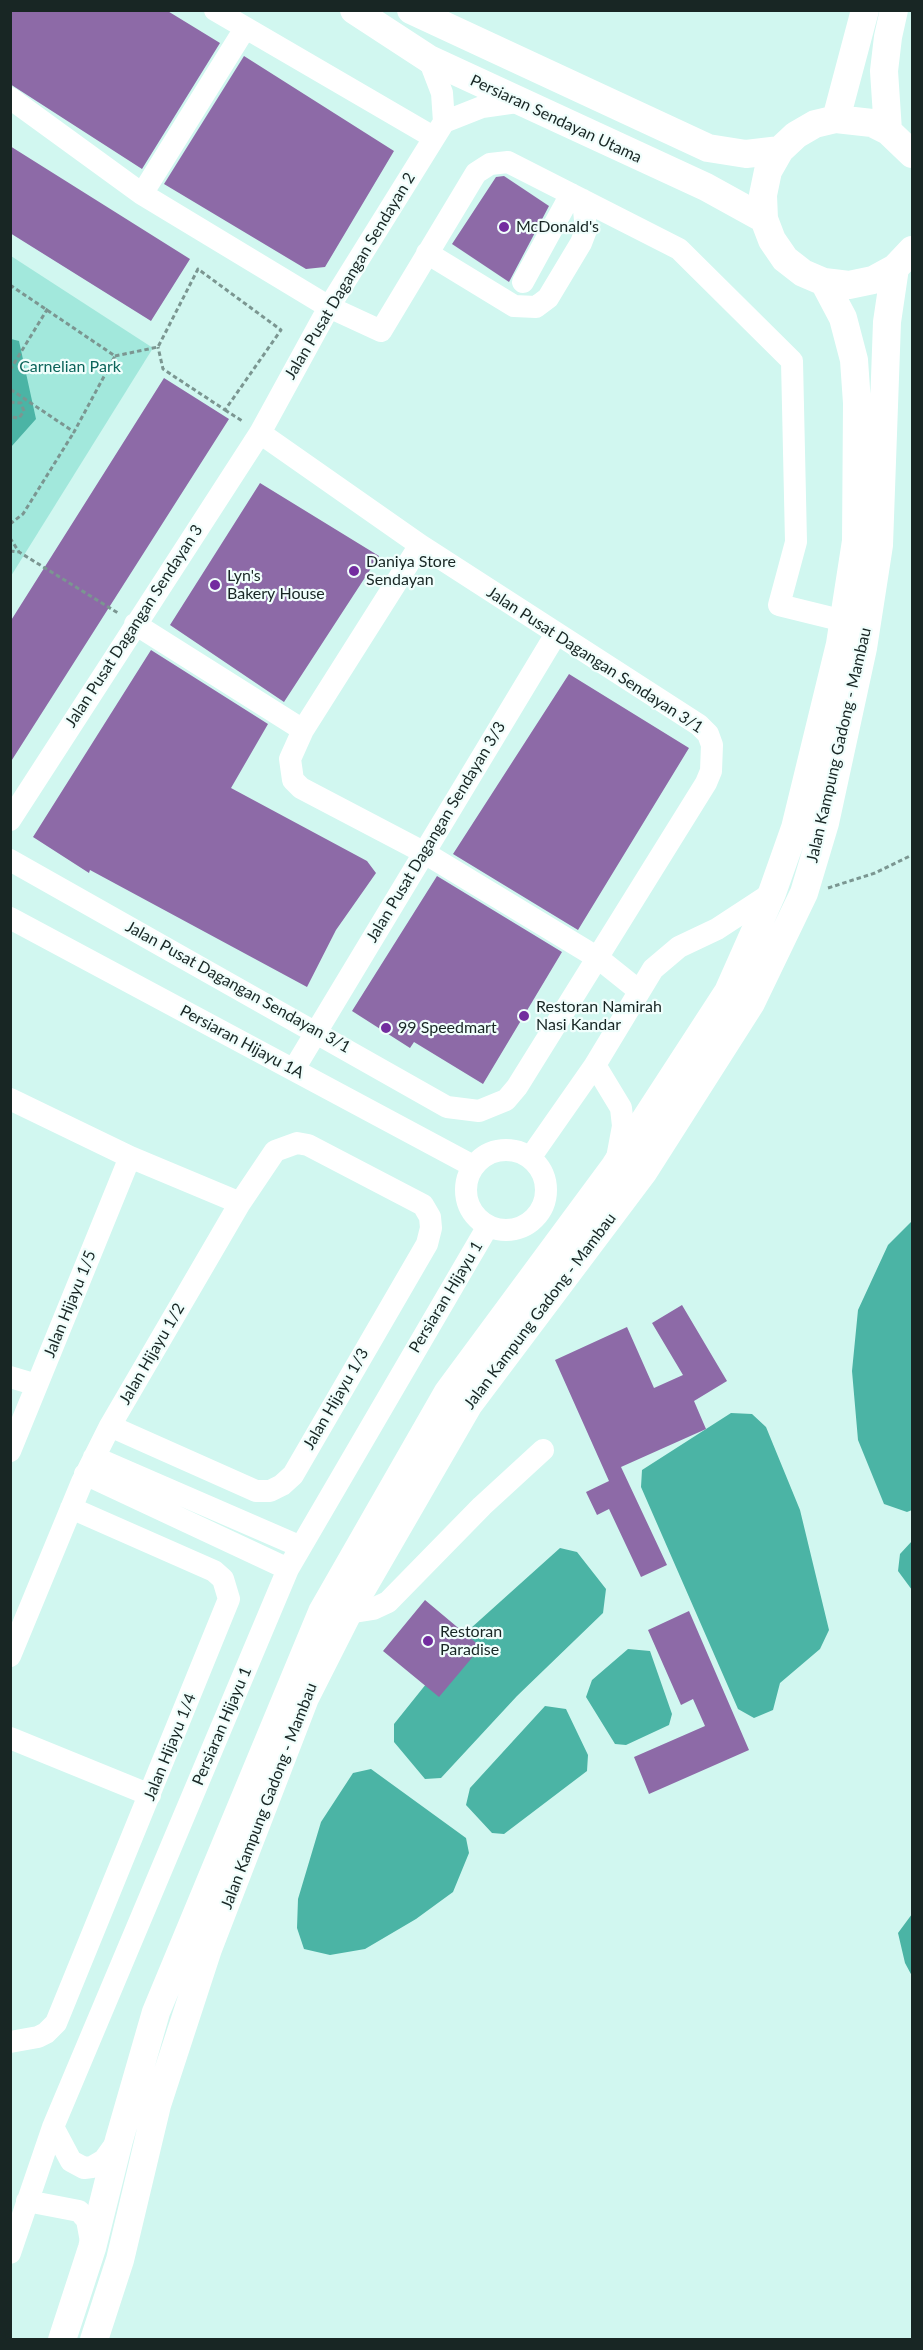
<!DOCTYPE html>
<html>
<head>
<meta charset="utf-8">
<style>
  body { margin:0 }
  #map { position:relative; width:923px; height:2350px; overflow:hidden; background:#d1f7f0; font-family:Lato,sans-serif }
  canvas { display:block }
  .frame { position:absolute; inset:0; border:12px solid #182624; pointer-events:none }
</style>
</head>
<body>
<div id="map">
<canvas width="923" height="2350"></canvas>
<div class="frame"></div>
</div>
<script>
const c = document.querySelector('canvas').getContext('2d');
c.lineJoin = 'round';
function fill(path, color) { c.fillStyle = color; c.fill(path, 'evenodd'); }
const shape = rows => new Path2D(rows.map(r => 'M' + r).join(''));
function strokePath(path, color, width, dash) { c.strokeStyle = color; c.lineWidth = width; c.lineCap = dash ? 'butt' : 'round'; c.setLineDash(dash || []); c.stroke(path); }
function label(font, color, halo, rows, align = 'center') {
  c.font = font + ' Lato,sans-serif'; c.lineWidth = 4.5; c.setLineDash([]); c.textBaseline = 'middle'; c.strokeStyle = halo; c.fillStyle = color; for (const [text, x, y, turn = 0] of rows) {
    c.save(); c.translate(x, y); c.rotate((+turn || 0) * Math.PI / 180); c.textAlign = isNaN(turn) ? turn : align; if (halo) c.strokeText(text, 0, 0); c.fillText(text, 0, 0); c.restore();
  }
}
fill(shape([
  [11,256,153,348,11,576]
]), '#a2e8dc');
fill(shape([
  [11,339,19,341,36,419,11,447],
  [912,1221,912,1510,907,1512,884,1504,858,1440,852,1371,858,1310,888,1245],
  [731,1413,752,1414,766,1427,800,1510,829,1630,820,1649,780,1683,773,1710,754,1718,738,1709,641,1487,642,1470],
  [912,1541,912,1590,898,1571,900,1554],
  [560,1548,577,1552,606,1589,603,1613,517,1696,441,1778,425,1779,394,1742,394,1724,471,1628],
  [628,1649,650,1651,672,1714,669,1725,626,1745,615,1744,586,1697,592,1680],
  [545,1706,566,1709,588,1755,587,1771,504,1834,492,1833,466,1805,470,1788],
  [371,1769,466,1838,469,1853,453,1892,416,1919,365,1949,330,1955,304,1949,297,1928,298,1899,321,1822,353,1773],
  [912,1914,912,1976,905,1963,898,1933]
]), '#4bb4a5');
fill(shape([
  [10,10,166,10,220,43,142,169,10,84],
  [244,56,394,151,325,267,306,269,164,184],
  [10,146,190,259,151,321,10,233],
  [504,176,549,206,509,282,452,244,496,177],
  [164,378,229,419,10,763,10,622],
  [260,483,379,556,284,702,170,625],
  [151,650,268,724,231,788,367,861,376,873,336,930,307,987,90,870,89,873,33,837],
  [569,674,689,748,578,930,453,854],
  [437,876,562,952,483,1084,414,1042,410,1048,352,1011],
  [682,1305,727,1381,694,1401,706,1429,621,1467,667,1565,641,1577,609,1509,597,1515,586,1492,609,1481,555,1360,627,1327,654,1388,683,1375,652,1323],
  [425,1600,481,1647,439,1697,383,1651],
  [689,1611,749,1750,649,1794,634,1757,705,1726,693,1699,681,1705,648,1630]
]), '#8d6aa7');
strokePath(shape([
  [10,285,115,356,74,432,10,389],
  [10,350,10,357],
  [115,356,158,347,198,269,281,330,225,410,163,369,158,347],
  [10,370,48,308],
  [10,402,21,403,24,411,19,418,10,417],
  [225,410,244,422],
  [10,524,23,514,74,432],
  [10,538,19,552],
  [10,551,19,552,118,613],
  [828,888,875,873,912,855]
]), '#7b9691', 3, [4.5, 3]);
strokePath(shape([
  [215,10,433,137],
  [429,59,442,93,444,122],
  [10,98,142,194,329,307,381,331,476,173,490,164,508,162,679,249,792,361,796,542,779,605,844,621],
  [444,122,482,107,517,102],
  [142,194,244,30],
  [427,253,514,306,536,307,548,298,581,243,586,230,583,200],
  [523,282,571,194],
  [420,545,303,730,290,759,293,780,301,788,423,852,598,958,638,990],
  [135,624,303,730],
  [10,820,260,433,329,307,444,122],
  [10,860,447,1107,479,1111,506,1100,517,1087,706,783,711,771,712,745,708,734,699,725,420,545,260,433],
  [10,918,473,1166],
  [595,1065,621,1108,623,1126,617,1158],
  [294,1069,556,634],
  [10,1099,130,1157,240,1203],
  '466 1190a40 40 0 1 1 80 0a40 40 0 1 1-80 0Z',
  [530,1158,595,1065,653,969,679,947,717,929,772,893],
  [10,1377,37,1385],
  [10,1451,130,1157],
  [94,1457,299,1546],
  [85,1474,288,1569],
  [348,1613,373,1609,388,1602,482,1506,543,1450],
  [10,1656,82,1482,110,1426,240,1203,275,1151,297,1143,308,1145,423,1205,430,1217,431,1228,427,1244,293,1475,282,1485,270,1491,256,1491,110,1426],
  [10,1738,150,1795],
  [10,2042,38,2037,46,2033,56,2023,229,1599,223,1579,214,1571,71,1508],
  [53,2127,71,2161,84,2168,92,2167,104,2160,117,2142],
  [27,2201,79,2211,87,2220,92,2247],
  [10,2253,53,2127,288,1569,488,1226]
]), '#fff', 22);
strokePath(shape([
  [354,10,429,59,706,187,764,219],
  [411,10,708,148,746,154,780,150],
  [836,119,865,10],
  [888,131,884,71,888,37,894,10],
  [912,154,888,131,872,123,836,119,815,124,796,135,780,150,768,171,763,195,764,219,772,240,785,259,803,273,824,282,849,285,873,280,895,268,912,250],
  [62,2340,92,2248,119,2140,156,2012,322,1612,448,1392,615,1166,728,992,772,893,795,828,840,644,856,541,857,403,854,360,843,318,824,282],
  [94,2340,120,2260,157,2105,208,1949,305,1698,348,1613,469,1404,644,1171,751,1003,804,893,825,823,863,648,879,545,887,322,895,268]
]), '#fff', 28);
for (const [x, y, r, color] of [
  [504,227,6,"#732c9f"],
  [354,571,6,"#732c9f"],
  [215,585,6,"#732c9f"],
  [524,1016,6,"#732c9f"],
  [386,1028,6,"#732c9f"],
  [428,1641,6,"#732c9f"]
]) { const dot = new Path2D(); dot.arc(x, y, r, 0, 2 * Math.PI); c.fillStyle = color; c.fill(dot); strokePath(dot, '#f0fefc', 2); }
label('16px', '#182624', '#f0fefc', [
  ["Persiaran Sendayan Utama",556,119,25],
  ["Jalan Pusat Dagangan Sendayan 2",350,276,-59],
  ["Jalan Pusat Dagangan Sendayan 3",134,626,-57],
  ["Jalan Pusat Dagangan Sendayan 3/1",595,660,33],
  ["Jalan Kampung Gadong - Mambau",839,745,-77],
  ["Jalan Pusat Dagangan Sendayan 3/3",436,832,-59],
  ["Jalan Pusat Dagangan Sendayan 3/1",238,987,29],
  ["Persiaran Hijayu 1A",242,1042,28],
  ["Persiaran Hijayu 1",446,1297,-59],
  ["Jalan Hijayu 1/5",70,1304,-68],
  ["Jalan Kampung Gadong - Mambau",540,1311,-53],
  ["Jalan Hijayu 1/2",152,1354,-60],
  ["Jalan Hijayu 1/3",336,1399,-60],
  ["Persiaran Hijayu 1",222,1726,-67],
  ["Jalan Hijayu 1/4",170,1747,-68],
  ["Jalan Kampung Gadong - Mambau",269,1796,-69]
]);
label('16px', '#182624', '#f0fefc', [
  ["McDonald's",516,227],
  ["Daniya Store",366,562],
  ["Sendayan",366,580],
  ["Lyn's",227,576],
  ["Bakery House",227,594],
  ["Restoran Namirah",536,1007],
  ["Nasi Kandar",536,1025],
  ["99 Speedmart",398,1028],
  ["Restoran",440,1632],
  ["Paradise",440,1650]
], 'left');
label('16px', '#0c645a', '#f0fefc', [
  ["Carnelian Park",70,367]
]);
</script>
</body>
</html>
